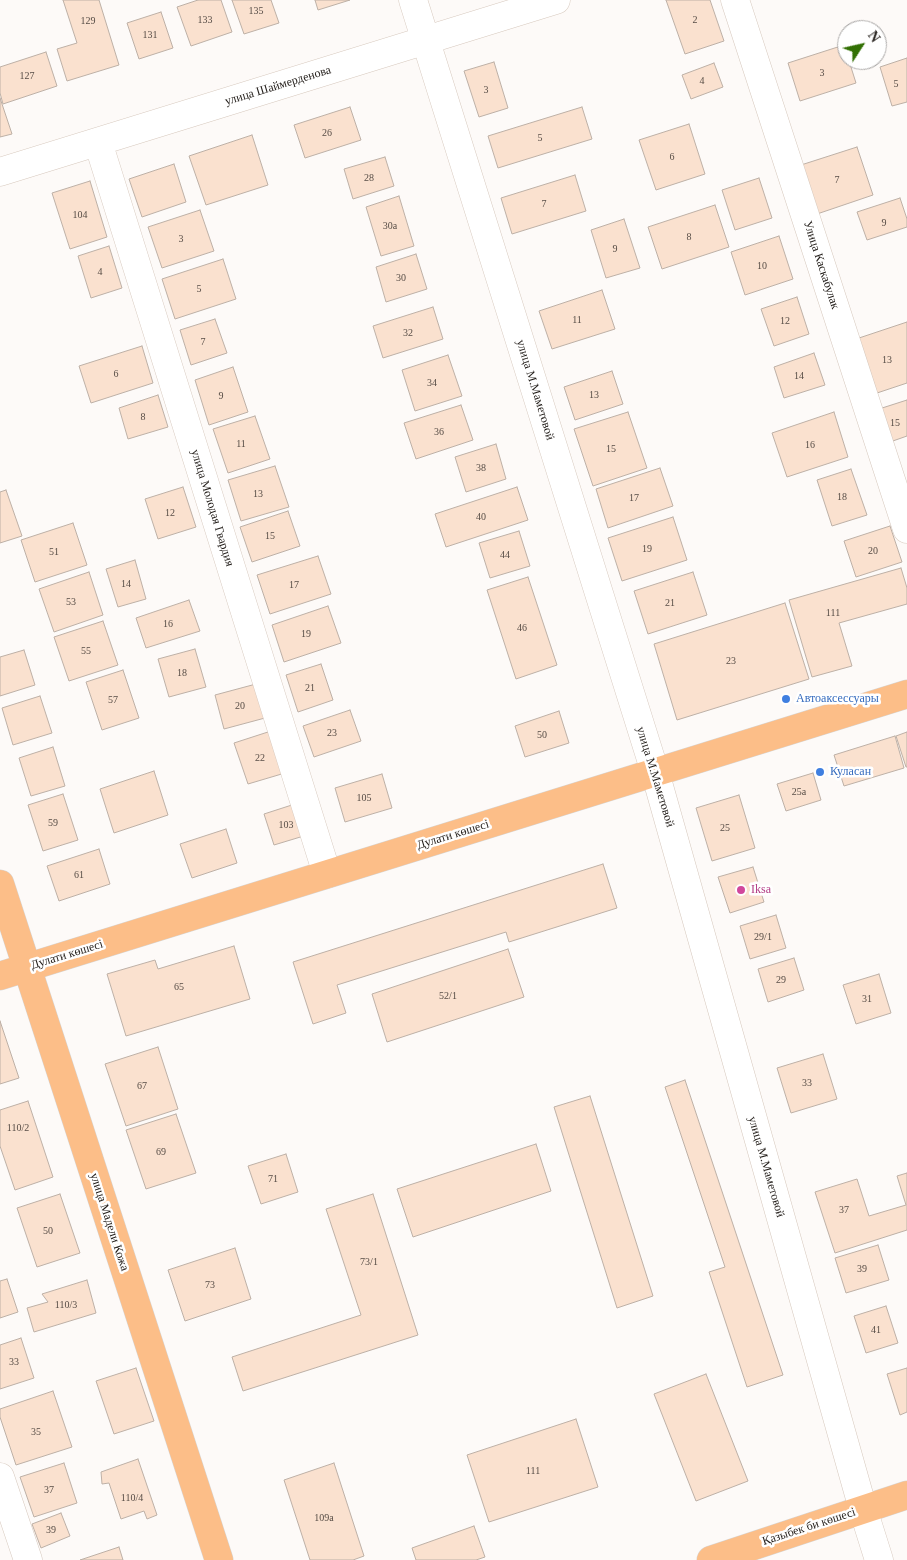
<!DOCTYPE html>
<html>
<head>
<meta charset="utf-8">
<style>
  body { margin:0 }
  #map { position:relative; width:907px; height:1560px; overflow:hidden; background:#fdfaf8; font-family:"Times New Roman",serif }
  canvas { display:block }
  .north { position:absolute; left:837px; top:20px; width:50px; height:50px; box-sizing:border-box; background:#fff; border:1px solid #a6a4a3; border-radius:50%; rotate:55deg; font-size:14px; font-weight:700; line-height:20px; text-align:center; color:#211c18 }
  .north::after { content:''; display:block; margin:auto; width:18px; height:22px; background:#327004; clip-path:polygon(50% 0,100% 100%,50% 72%,0 100%) }
</style>
</head>
<body>
<div id="map">
<canvas width="907" height="1560"></canvas>
<div class="north">N</div>
</div>
<script>
const c = document.querySelector('canvas').getContext('2d');
c.lineJoin = 'round';
function fill(path, color) { c.fillStyle = color; c.fill(path, 'evenodd'); }
const shape = rows => new Path2D(rows.map(r => 'M' + r).join(''));
function strokePath(path, color, width, dash) { c.strokeStyle = color; c.lineWidth = width; c.lineCap = dash ? 'butt' : 'round'; c.setLineDash(dash || []); c.stroke(path); }
function label(font, color, halo, rows, align = 'center') {
  c.font = font + ' "Times New Roman",serif'; c.lineWidth = 5; c.setLineDash([]); c.textBaseline = 'middle'; c.strokeStyle = halo; c.fillStyle = color; for (const [text, x, y, turn = 0] of rows) {
    c.save(); c.translate(x, y); c.rotate((+turn || 0) * Math.PI / 180); c.textAlign = isNaN(turn) ? turn : align; if (halo) c.strokeText(text, 0, 0); c.fillText(text, 0, 0); c.restore();
  }
}
const building = shape([
  [63,0,99,0,119,65,67,81,57,49,77,43,63,0],
  [198,0,221,0,232,32,191,46,177,7,198,0],
  [232,0,271,0,279,23,244,34,232,0],
  [315,0,350,0,318,10,315,0],
  [666,0,710,0,724,41,685,54,666,0],
  [161,12,173,48,139,59,127,23,161,12],
  [844,45,856,83,800,101,788,63,844,45],
  [46,52,57,86,3,104,0,93,0,67,46,52],
  [907,58,907,102,892,106,880,67,907,58],
  [494,62,508,108,479,117,464,71,494,62],
  [714,63,723,87,691,99,682,75,714,63],
  [0,98,12,134,0,137,0,98],
  [350,107,361,140,305,158,294,125,350,107],
  [582,107,592,139,498,168,488,136,582,107],
  [689,124,705,174,656,190,639,140,689,124],
  [252,135,268,185,206,205,189,156,252,135],
  [857,147,873,195,817,214,801,165,857,147],
  [385,157,394,186,353,199,344,169,385,157],
  [174,164,186,202,142,217,129,179,174,164],
  [575,175,586,211,512,234,501,198,575,175],
  [759,178,772,218,735,230,722,190,759,178],
  [90,181,107,237,70,249,52,193,90,181],
  [399,196,414,246,381,256,366,207,399,196],
  [900,198,907,219,907,227,867,240,857,212,900,198],
  [715,205,729,247,662,269,648,227,715,205],
  [200,210,214,251,162,268,148,227,200,210],
  [624,219,640,268,606,278,591,230,624,219],
  [779,236,793,279,745,295,731,252,779,236],
  [109,246,122,288,91,298,78,256,109,246],
  [416,254,427,289,386,302,376,267,416,254],
  [223,259,236,299,175,319,162,279,223,259],
  [602,290,615,329,552,349,539,311,602,290],
  [797,297,809,334,774,346,761,309,797,297],
  [433,307,443,339,383,358,373,326,433,307],
  [215,319,227,353,191,365,180,330,215,319],
  [907,322,907,383,877,393,859,338,907,322],
  [142,346,153,383,91,403,79,366,142,346],
  [814,353,825,385,784,398,774,367,814,353],
  [448,355,462,396,415,411,402,370,448,355],
  [233,367,248,412,209,425,195,380,233,367],
  [612,371,623,404,575,420,564,387,612,371],
  [158,395,168,427,128,439,119,408,158,395],
  [907,400,907,436,890,442,879,409,907,400],
  [461,405,473,440,416,459,404,423,461,405],
  [628,412,647,468,593,486,574,429,628,412],
  [834,412,848,457,787,477,772,433,834,412],
  [255,416,270,459,228,473,213,429,255,416],
  [496,444,506,479,466,492,455,457,496,444],
  [275,466,289,507,241,521,228,480,275,466],
  [660,468,673,506,608,528,596,489,660,468],
  [851,469,867,515,832,526,817,480,851,469],
  [183,487,196,527,158,539,145,499,183,487],
  [517,487,528,520,446,547,435,514,517,487],
  [6,490,22,536,0,543,0,492,6,490],
  [288,511,300,546,252,562,240,527,288,511],
  [673,517,687,560,622,581,608,538,673,517],
  [73,523,87,565,35,582,21,540,73,523],
  [890,526,902,562,856,577,844,541,890,526],
  [519,531,530,566,490,578,479,543,519,531],
  [318,556,331,594,270,614,257,575,318,556],
  [135,560,146,599,118,607,106,569,135,560],
  [901,568,907,588,907,604,839,623,852,666,812,677,789,600,901,568],
  [89,572,103,615,54,632,39,589,89,572],
  [693,572,707,615,648,634,634,591,693,572],
  [528,577,557,665,516,679,487,590,528,577],
  [189,600,200,631,146,648,136,618,189,600],
  [785,603,809,679,677,720,654,644,785,603],
  [328,606,341,643,284,662,272,625,328,606],
  [103,621,118,665,69,681,54,637,103,621],
  [195,649,206,687,169,697,158,659,195,649],
  [24,650,35,685,0,696,0,657,24,650],
  [321,664,333,700,298,712,286,675,321,664],
  [123,670,139,718,102,730,86,682,123,670],
  [256,684,265,718,224,729,215,695,256,684],
  [40,696,52,733,13,745,2,708,40,696],
  [350,710,361,741,314,757,303,726,350,710],
  [559,711,569,743,525,757,515,726,559,711],
  [271,731,285,773,248,784,234,743,271,731],
  [907,732,907,767,906,767,896,736,907,732],
  [895,736,904,768,844,786,834,755,895,736],
  [53,747,65,786,31,796,19,758,53,747],
  [154,771,168,815,114,833,100,789,154,771],
  [813,773,821,800,786,811,777,784,813,773],
  [382,774,392,808,345,822,335,788,382,774],
  [63,794,78,840,43,851,28,805,63,794],
  [739,795,755,848,712,861,696,808,739,795],
  [298,803,307,835,274,845,264,814,298,803],
  [226,829,237,863,192,878,180,844,226,829],
  [99,849,110,884,59,901,47,866,99,849],
  [603,864,617,908,509,942,506,932,337,985,346,1013,313,1024,293,962,603,864],
  [753,867,764,902,730,913,718,877,753,867],
  [776,915,786,948,750,959,740,926,776,915],
  [234,946,250,999,126,1036,107,974,155,960,158,969,234,946],
  [508,949,524,997,387,1042,372,994,508,949],
  [794,958,804,990,768,1002,758,969,794,958],
  [879,974,891,1013,856,1024,843,985,879,974],
  [0,1021,19,1078,0,1084,0,1021],
  [158,1047,178,1109,126,1126,105,1064,158,1047],
  [823,1054,837,1099,791,1113,777,1068,823,1054],
  [685,1080,783,1375,747,1387,709,1272,725,1267,665,1087,685,1080],
  [590,1096,653,1296,617,1308,554,1107,590,1096],
  [28,1101,53,1177,15,1190,0,1146,0,1110,28,1101],
  [176,1114,196,1173,146,1189,126,1130,176,1114],
  [536,1144,551,1191,413,1237,397,1189,536,1144],
  [286,1154,298,1192,261,1204,248,1166,286,1154],
  [907,1173,907,1230,835,1253,815,1192,857,1179,869,1216,906,1205,897,1176,907,1173],
  [60,1194,80,1253,37,1267,17,1208,60,1194],
  [373,1194,418,1335,243,1391,232,1357,361,1315,326,1209,373,1194],
  [878,1245,889,1280,846,1293,835,1258,878,1245],
  [235,1248,251,1299,185,1321,168,1270,235,1248],
  [7,1279,18,1312,0,1318,0,1281,7,1279],
  [87,1280,96,1313,34,1332,27,1308,48,1302,42,1294,87,1280],
  [886,1306,898,1343,866,1353,854,1316,886,1306],
  [21,1338,34,1378,0,1389,0,1345,21,1338],
  [136,1368,154,1421,114,1434,96,1381,136,1368],
  [907,1368,907,1412,900,1415,887,1374,907,1368],
  [706,1374,748,1481,696,1501,654,1394,706,1374],
  [53,1391,72,1447,16,1465,0,1417,0,1409,53,1391],
  [576,1419,598,1487,489,1522,467,1455,576,1419],
  [138,1459,157,1515,147,1519,144,1511,121,1519,109,1483,102,1484,101,1472,138,1459],
  [64,1463,77,1503,34,1517,20,1477,64,1463],
  [334,1463,364,1556,353,1560,310,1560,284,1480,334,1463],
  [61,1513,70,1536,41,1548,32,1524,61,1513],
  [474,1526,485,1557,476,1560,416,1560,412,1548,474,1526],
  [119,1547,123,1560,80,1560,119,1547]
]);
fill(building, '#fae1cf');
strokePath(building, '#bdb0a6', 1);
const minor = shape([
  [413,0,655,772,863,1509,879,1560],
  [735,0,907,529],
  [98,142,327,874],
  [0,172,556,0],
  [0,1477,28,1560]
]);
const major = shape([
  [0,884,219,1560],
  [0,976,907,694],
  [711,1560,907,1495]
]);
strokePath(minor, '#d7c9be', 29);
strokePath(major, '#d7d6d5', 29);
strokePath(minor, '#fff', 28);
strokePath(major, '#fcbe88', 28);
for (const [x, y, r, color] of [
  [786,699,5,"#3f7fe0"],
  [820,772,5,"#3f7fe0"],
  [741,890,5,"#d1479c"]
]) { const dot = new Path2D(); dot.arc(x, y, r, 0, 2 * Math.PI); c.fillStyle = color; c.fill(dot); strokePath(dot, '#fff', 2); }
label('10px', '#574d46', null, [
  ["135",256,11],
  ["133",205,20],
  ["2",695,20],
  ["129",88,21],
  ["131",150,35],
  ["3",822,73],
  ["127",27,76],
  ["4",702,81],
  ["5",896,84],
  ["3",486,90],
  ["26",327,133],
  ["5",540,138],
  ["6",672,157],
  ["28",369,178],
  ["7",837,180],
  ["7",544,204],
  ["104",80,215],
  ["9",884,223],
  ["30а",390,226],
  ["8",689,237],
  ["3",181,239],
  ["9",615,249],
  ["10",762,266],
  ["4",100,272],
  ["30",401,278],
  ["5",199,289],
  ["11",577,320],
  ["12",785,321],
  ["32",408,333],
  ["7",203,342],
  ["13",887,360],
  ["6",116,374],
  ["14",799,376],
  ["34",432,383],
  ["13",594,395],
  ["9",221,396],
  ["8",143,417],
  ["15",895,423],
  ["36",439,432],
  ["11",241,444],
  ["16",810,445],
  ["15",611,449],
  ["38",481,468],
  ["13",258,494],
  ["18",842,497],
  ["17",634,498],
  ["12",170,513],
  ["40",481,517],
  ["15",270,536],
  ["19",647,549],
  ["20",873,551],
  ["51",54,552],
  ["44",505,555],
  ["14",126,584],
  ["17",294,585],
  ["53",71,602],
  ["21",670,603],
  ["111",833,613],
  ["16",168,624],
  ["46",522,628],
  ["19",306,634],
  ["55",86,651],
  ["23",731,661],
  ["18",182,673],
  ["21",310,688],
  ["57",113,700],
  ["20",240,706],
  ["23",332,733],
  ["50",542,735],
  ["22",260,758],
  ["25а",799,792],
  ["105",364,798],
  ["59",53,823],
  ["103",286,825],
  ["25",725,828],
  ["61",79,875],
  ["29/1",763,937],
  ["29",781,980],
  ["65",179,987],
  ["52/1",448,996],
  ["31",867,999],
  ["33",807,1083],
  ["67",142,1086],
  ["110/2",18,1128],
  ["69",161,1152],
  ["71",273,1179],
  ["37",844,1210],
  ["50",48,1231],
  ["73/1",369,1262],
  ["39",862,1269],
  ["73",210,1285],
  ["110/3",66,1305],
  ["41",876,1330],
  ["33",14,1362],
  ["35",36,1432],
  ["111",533,1471],
  ["37",49,1490],
  ["110/4",132,1498],
  ["109а",324,1518],
  ["39",51,1530]
]);
label('12px', '#211c18', '#fff', [
  ["улица Шаймерденова",278,86,-17],
  ["Улица Каскабулак",821,265,72],
  ["улица М.Маметовой",535,390,73],
  ["улица Молодая Гвардия",212,508,73],
  ["улица М.Маметовой",655,777,73],
  ["Дулати көшесі",453,835,-17],
  ["Дулати көшесі",67,955,-17],
  ["улица М.Маметовой",766,1167,74],
  ["улица Мадели Кожа",109,1222,72],
  ["Қазыбек би көшесі",809,1527,-18]
]);
label('12px', '#366cbe', '#fff', [
  ["Автоаксессуары",796,699],
  ["Куласан",830,772]
], 'left');
label('12px', '#b23c85', '#fff', [
  ["Iksa",751,890]
], 'left');
</script>
</body>
</html>
